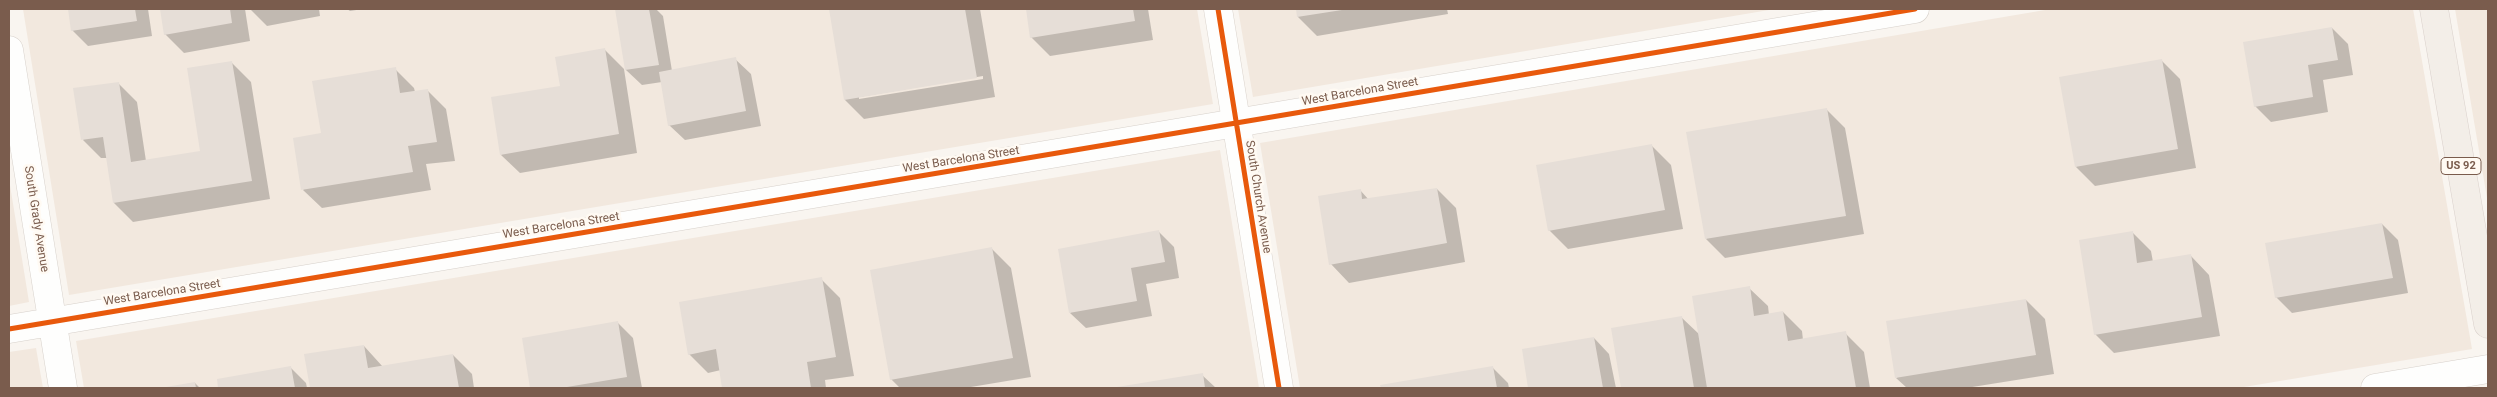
<!DOCTYPE html>
<html>
<head>
<meta charset="utf-8">
<style>
  body { margin:0 }
  #map { position:relative; width:2497px; height:397px; overflow:hidden; background:#f9f5f0; font-family:Roboto,sans-serif }
  canvas { display:block }
  .frame { position:absolute; inset:0; border:10px solid #7a5c4d; pointer-events:none }
</style>
</head>
<body>
<div id="map">
<canvas width="2497" height="397"></canvas>
<div class="frame"></div>
</div>
<script>
const c = document.querySelector('canvas').getContext('2d');
c.lineJoin = 'round';
function fill(path, color) { c.fillStyle = color; c.fill(path, 'evenodd'); }
const shape = rows => new Path2D(rows.map(r => 'M' + r).join(''));
function strokePath(path, color, width, dash) { c.strokeStyle = color; c.lineWidth = width; c.lineCap = dash ? 'butt' : 'round'; c.setLineDash(dash || []); c.stroke(path); }
function label(font, color, halo, rows, align = 'center') {
  c.font = font + ' Roboto,sans-serif'; c.lineWidth = 5; c.setLineDash([]); c.textBaseline = 'middle'; c.strokeStyle = halo; c.fillStyle = color; for (const [text, x, y, turn = 0] of rows) {
    c.save(); c.translate(x, y); c.rotate((+turn || 0) * Math.PI / 180); c.textAlign = isNaN(turn) ? turn : align; if (halo) c.strokeText(text, 0, 0); c.fillText(text, 0, 0); c.restore();
  }
}
fill(shape([
  [23,9,1197,9,1213,104,69,295],
  [1238,9,1775,9,1253,97],
  [2051,9,2413,9,2472,349,2238,388,1300,388,1260,143],
  [2455,9,2488,9,2488,204],
  [1220,150,1259,388,84,388,76,341],
  [9,179,29,302,9,306],
  [36,348,43,388,9,388,9,352]
]), '#f2e8de');
fill(shape([
  [69,9,148,9,152,36,88,46,72,30],
  [161,9,245,9,250,41,184,53,165,34],
  [250,9,319,9,320,16,267,26],
  [347,9,363,9,350,11],
  [616,9,656,9,663,16,672,71,735,59,751,74,761,126,685,140,669,125,662,82,642,85,626,70],
  [830,9,980,9,995,97,864,119,845,100],
  [983,76,983,79,859,99,859,97],
  [1027,9,1148,9,1153,40,1050,56,1031,37],
  [1297,9,1447,9,1448,14,1317,36,1298,17],
  [2332,28,2348,44,2353,75,2323,80,2328,112,2271,122,2255,106],
  [605,50,624,69,637,153,520,173,501,155,561,87],
  [2161,60,2180,79,2196,168,2095,186,2076,167],
  [232,63,251,82,270,199,133,222,114,203,107,158,101,158,83,140,118,83,137,102,146,161,202,152],
  [395,69,414,88,415,92,427,90,446,109,455,161,426,164,431,190,322,208,303,190],
  [1827,110,1845,128,1864,234,1725,258,1706,239],
  [1652,146,1671,165,1683,229,1568,249,1549,230],
  [1437,189,1456,208,1465,262,1349,283,1331,264,1360,190,1369,200],
  [2382,224,2398,240,2408,293,2292,313,2276,297],
  [1158,231,1174,247,1179,278,1146,284,1152,316,1086,328,1070,313],
  [2132,232,2151,251,2153,262,2191,256,2209,275,2220,336,2114,353,2095,334],
  [992,249,1011,268,1031,377,965,388,900,388,891,379],
  [821,279,840,298,854,376,825,380,826,388,724,388,721,370,708,373,689,354],
  [1749,288,1768,306,1769,315,1783,312,1802,331,1803,340,1845,333,1864,352,1870,388,1622,388,1612,329,1681,317,1700,335],
  [2026,300,2045,319,2054,374,1966,388,1907,388,1896,378],
  [617,322,633,338,642,388,531,388,523,339],
  [1594,338,1609,354,1616,388,1529,388,1523,350],
  [364,346,383,367,453,355,472,374,474,388,312,388,306,355],
  [290,367,306,383,307,388,220,388,218,380],
  [1493,368,1508,383,1509,388,1382,388,1382,386],
  [1202,375,1216,388,1118,388],
  [195,383,200,388,168,388]
]), '#0003');
fill(shape([
  [68,9,135,9,137,21,71,31],
  [160,9,230,9,232,23,164,35],
  [615,9,649,9,659,65,625,70],
  [829,9,965,9,977,78,844,100],
  [1026,9,1133,9,1135,21,1030,38],
  [1296,9,1342,9,1342,10,1297,17],
  [2332,27,2338,60,2308,65,2313,97,2254,107,2243,42],
  [605,48,619,134,500,155,491,97,560,86,555,57],
  [736,57,746,111,668,126,659,72],
  [2162,59,2178,149,2075,167,2059,77],
  [232,61,252,181,113,203,103,137,81,140,73,88,119,82,131,162,200,151,187,68],
  [396,67,400,93,428,89,437,142,408,146,413,172,301,190,293,138,321,133,312,81],
  [1827,108,1846,216,1705,239,1686,132],
  [1652,144,1665,210,1548,231,1536,165],
  [1437,188,1447,243,1329,265,1318,196,1361,189,1362,199],
  [2382,223,2393,278,2275,298,2265,243],
  [1159,230,1165,262,1131,268,1137,301,1069,313,1058,249],
  [2133,231,2137,263,2191,254,2202,317,2094,335,2079,240],
  [992,247,1013,358,890,380,870,270],
  [822,277,836,357,807,362,811,388,722,388,716,349,688,355,679,302],
  [1750,286,1754,316,1783,311,1788,341,1846,331,1856,388,1707,388,1692,296],
  [2026,299,2036,355,1895,378,1886,321],
  [1682,316,1694,388,1621,388,1611,328],
  [618,321,627,377,561,388,530,388,522,338],
  [1594,337,1603,388,1528,388,1522,349],
  [364,345,368,368,453,354,459,388,310,388,304,354],
  [291,366,295,388,218,388,217,379],
  [1493,366,1497,388,1381,388,1380,385],
  [1203,373,1205,388,1117,388,1117,387],
  [195,382,196,388,166,388,166,387]
]), '#e6ded7');
const street = shape([
  [9,50,63,388],
  [9,329,1915,9],
  [2375,388,2488,369]
]);
const secondary = shape([
  [1218,9,1279,388]
]);
const primary = shape([
  [2434,9,2488,324]
]);
strokePath(street, '#d7d1cb', 29);
strokePath(secondary, '#d9d2cb', 29);
strokePath(primary, '#dad1cc', 29);
strokePath(street, '#fefefd', 28);
strokePath(secondary, '#fefefd', 28);
strokePath(primary, '#f3eee8', 28);
strokePath(shape([
  [1218,9,1279,388],
  [9,329,1915,9]
]), '#e8590c', 5);
for (const [x, y, w] of [
  [2461,166,40]
]) { const box = new Path2D(); box.roundRect(x - w / 2, y - 8.5, w, 17, 4); c.fillStyle = '#fffaf3'; c.fill(box); strokePath(box, '#7a5c4d', 1); }
label('bold 11px', '#7a5c4d', null, [
  ["US 92",2461,166]
]);
label('12px', '#7a5c4d', '#fffaf3', [
  ["West Barcelona Street",1360,92,-10],
  ["West Barcelona Street",961,160,-9],
  ["South Church Avenue",1258,197,81],
  ["South Grady Avenue",36,219,81],
  ["West Barcelona Street",561,226,-9],
  ["West Barcelona Street",162,293,-9]
]);
</script>
</body>
</html>
